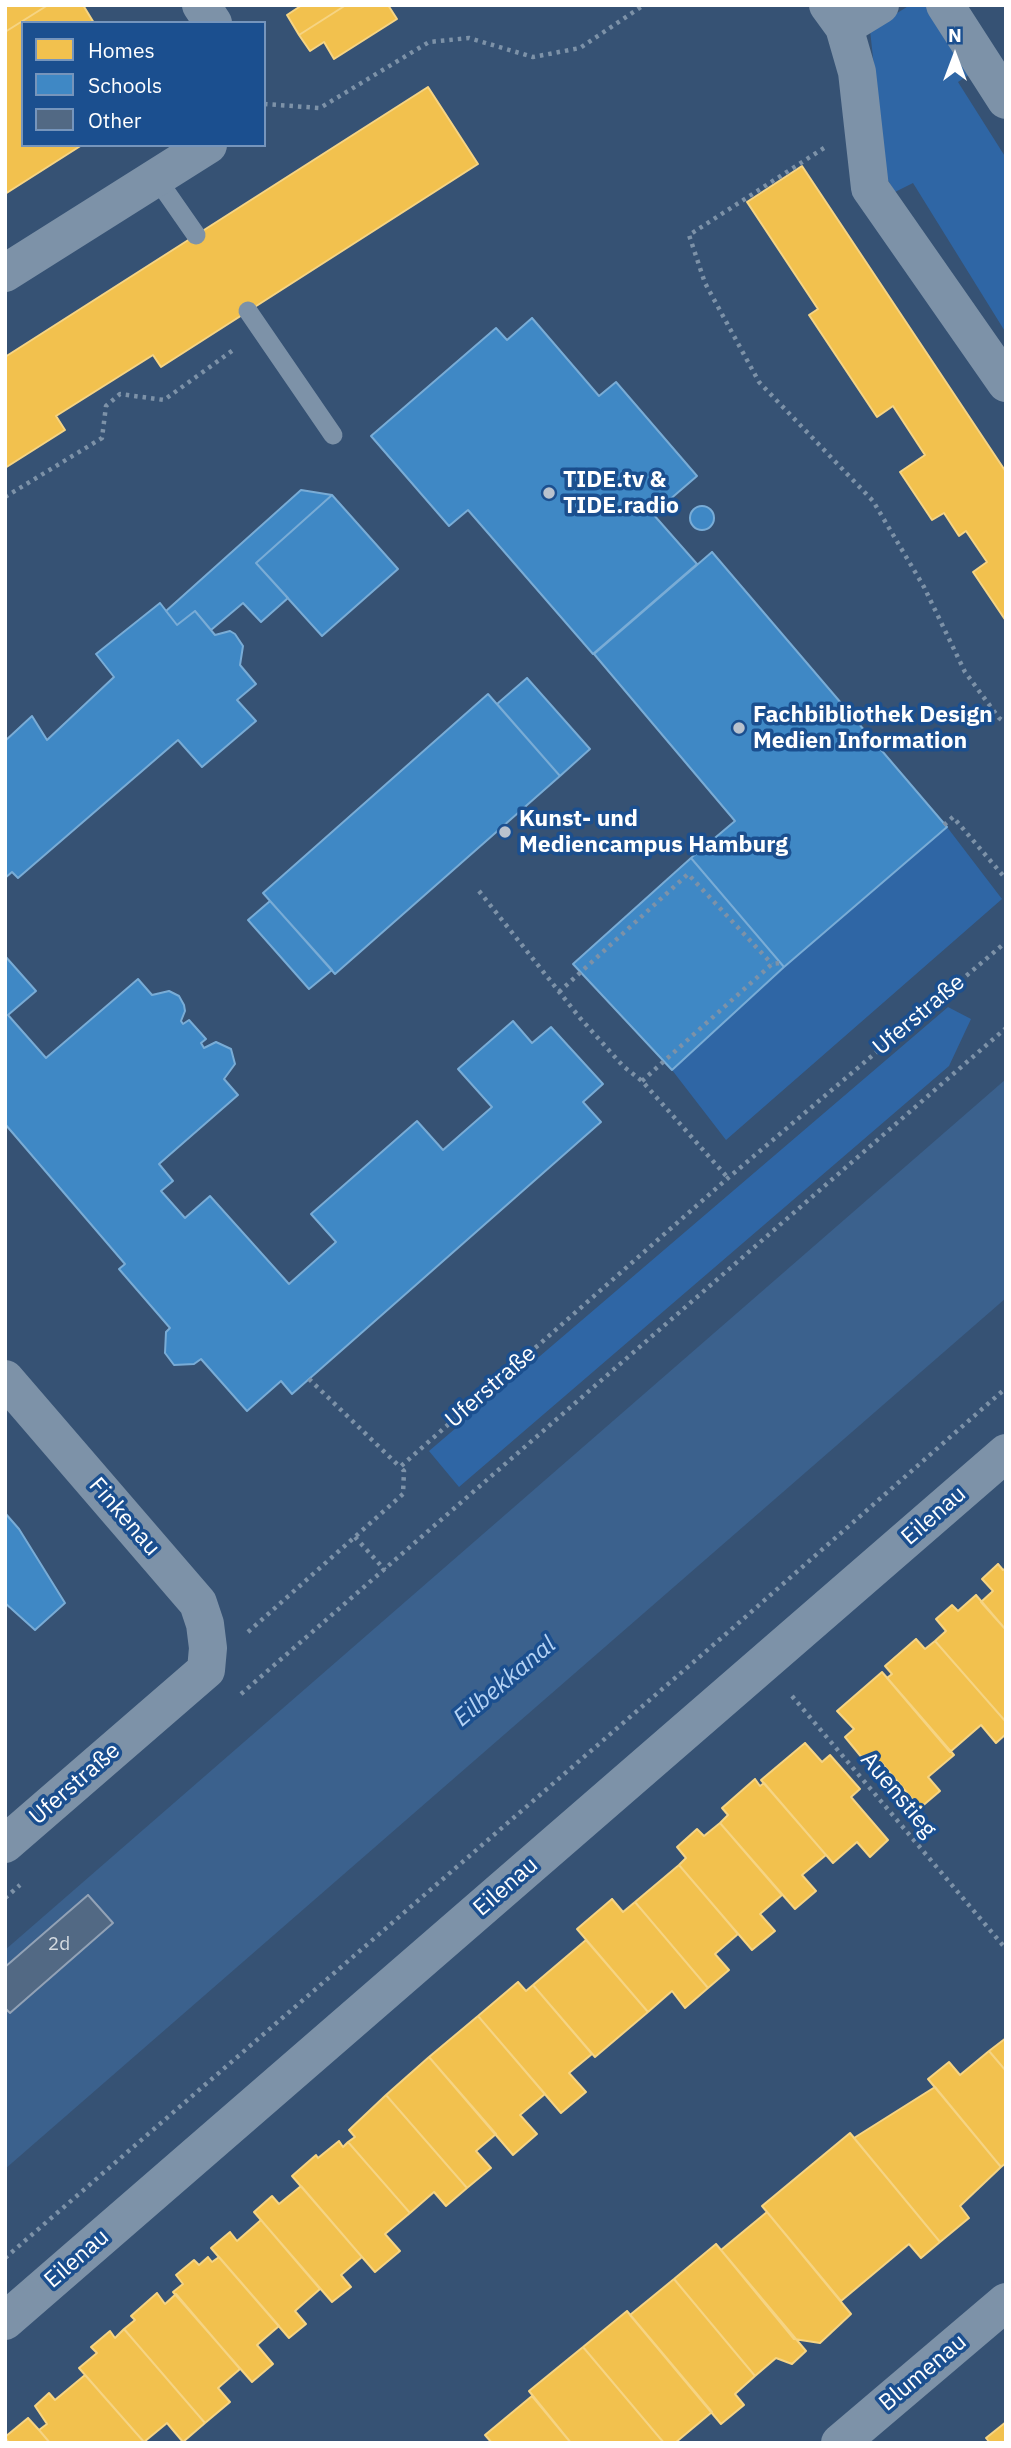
<!DOCTYPE html>
<html>
<head>
<meta charset="utf-8">
<style>
  body { margin:0 }
  #map { position:relative; width:1011px; height:2448px; overflow:hidden; background:#365274; font-family:"IBM Plex Sans",sans-serif }
  canvas { display:block }
  .frame { position:absolute; inset:0; border:7px solid #fff; pointer-events:none }
  .legend { position:absolute; left:21px; top:21px; width:245px; height:126px; box-sizing:border-box; background:#1b4f8f; border:2px solid #7695bc; margin:0; padding:9px 12px; list-style:none; font-size:21px; color:#fff }
  .legend li { display:flex; align-items:center; gap:14px; height:35px }
  .legend b { width:35px; border:2px solid #7695bc }
  .north { position:absolute; left:920px; top:21px; width:70px; height:70px; -webkit-text-stroke:5px #1b4f8f; paint-order:stroke; rotate:0deg; font-size:19px; font-weight:700; line-height:28px; text-align:center; color:#fff }
  .north::after { content:''; display:block; margin:auto; width:24px; height:32px; background:#fff; clip-path:polygon(50% 0,100% 100%,50% 72%,0 100%) }
</style>
</head>
<body>
<div id="map">
<canvas width="1011" height="2448"></canvas>
<div class="frame"></div>
<ul class="legend">
<li><b style="height:19px;background:#f2c14e"></b>Homes</li>
<li><b style="height:19px;background:#3f88c5"></b>Schools</li>
<li><b style="height:19px;background:#526984"></b>Other</li>
</ul>
<div class="north">N</div>
</div>
<script>
const c = document.querySelector('canvas').getContext('2d');
c.lineJoin = 'round';
function fill(path, color) { c.fillStyle = color; c.fill(path, 'evenodd'); }
const shape = rows => new Path2D(rows.map(r => 'M' + r).join(''));
function strokePath(path, color, width, dash) { c.strokeStyle = color; c.lineWidth = width; c.lineCap = dash ? 'butt' : 'round'; c.setLineDash(dash || []); c.stroke(path); }
function label(font, color, halo, rows, align = 'center') {
  c.font = font + ' "IBM Plex Sans",sans-serif'; c.lineWidth = 7; c.setLineDash([]); c.textBaseline = 'middle'; c.strokeStyle = halo; c.fillStyle = color; for (const [text, x, y, turn = 0] of rows) {
    c.save(); c.translate(x, y); c.rotate((+turn || 0) * Math.PI / 180); c.textAlign = isNaN(turn) ? turn : align; if (halo) c.strokeText(text, 0, 0); c.fillText(text, 0, 0); c.restore();
  }
}
fill(shape([
  [910,5,930,5,973,72,958,82,1006,158,1006,333,913,183,895,192,886,177,870,30],
  [947,827,1002,899,726,1140,672,1070,784,967],
  [948,1007,971,1019,949,1066,459,1487,429,1451]
]), '#2f66a5');
fill(shape([
  [1006,1079,1006,1298,5,2169,5,1950]
]), '#3b618d');
const homes = shape([
  [5,5,48,5,5,32,5,5],
  [48,5,83,5,94,23,23,23,23,145,82,145,5,194,5,32,48,5],
  [302,5,346,5,299,35,287,15,302,5],
  [346,5,388,5,397,19,334,59,324,42,310,51,299,35,346,5],
  [428,87,478,164,161,367,153,355,56,416,65,430,5,468,5,357,428,87],
  [802,166,1006,472,1006,621,973,572,987,562,966,531,959,536,944,513,932,520,900,472,925,455,893,406,877,417,809,315,818,309,747,202,802,166],
  [998,1564,1003,1570,1006,1568,1006,1630,981,1602,993,1591,982,1579,998,1564],
  [976,1595,1006,1630,1006,1722,935,1641,946,1631,936,1619,952,1605,958,1611,976,1595],
  [916,1639,925,1649,935,1641,1006,1722,1006,1734,996,1743,981,1725,950,1752,887,1678,892,1674,885,1666,916,1639],
  [882,1672,954,1755,928,1777,940,1791,920,1808,881,1762,872,1770,845,1737,854,1729,837,1711,882,1672],
  [805,1743,822,1762,830,1755,860,1789,851,1797,888,1840,870,1857,857,1842,833,1863,761,1780,805,1743],
  [755,1779,760,1786,764,1783,826,1855,802,1875,816,1891,795,1909,720,1823,728,1815,722,1808,755,1779],
  [720,1823,782,1895,760,1914,775,1931,752,1950,679,1865,686,1858,677,1847,697,1829,704,1836,720,1823],
  [679,1865,738,1934,715,1954,729,1970,708,1988,635,1902,679,1865],
  [612,1899,623,1912,635,1902,708,1988,685,2008,672,1991,648,2012,577,1929,612,1899],
  [586,1940,648,2012,595,2057,533,1985,586,1940],
  [518,1982,526,1991,533,1985,592,2054,569,2073,586,2092,561,2113,478,2016,518,1982],
  [478,2016,545,2094,520,2115,537,2134,513,2155,429,2057,478,2016],
  [1006,2038,1006,2071,989,2051,1006,2038],
  [989,2051,1006,2071,1006,2163,1001,2167,928,2079,949,2062,960,2075,989,2051],
  [429,2057,496,2134,476,2151,491,2168,467,2188,386,2095,429,2057],
  [935,2087,1001,2167,960,2206,969,2218,940,2242,854,2138,935,2087],
  [386,2095,467,2188,446,2206,434,2192,410,2213,348,2142,355,2137,349,2130,386,2095],
  [850,2133,940,2242,921,2258,909,2244,841,2301,762,2206,850,2133],
  [339,2141,343,2147,348,2142,410,2213,385,2234,400,2251,375,2272,292,2176,316,2155,318,2158,339,2141],
  [301,2186,362,2257,341,2275,351,2287,332,2302,254,2212,272,2196,279,2204,301,2186],
  [767,2212,851,2314,820,2343,794,2339,721,2250,767,2212],
  [261,2220,320,2289,295,2311,306,2324,289,2338,211,2248,230,2232,237,2241,261,2220],
  [716,2244,806,2351,792,2364,776,2358,755,2376,674,2279,716,2244],
  [208,2257,212,2262,219,2257,279,2326,257,2345,273,2364,252,2382,173,2292,183,2284,176,2275,194,2260,199,2265,208,2257],
  [674,2279,755,2376,735,2394,744,2405,721,2424,630,2315,674,2279],
  [157,2293,165,2304,176,2294,240,2369,218,2388,230,2402,205,2423,124,2329,135,2320,131,2316,157,2293],
  [627,2311,712,2412,675,2443,664,2443,583,2347,627,2311],
  [124,2329,205,2423,183,2442,167,2423,144,2442,79,2368,97,2353,91,2347,110,2331,115,2338,124,2329],
  [583,2347,664,2443,571,2443,529,2391,583,2347],
  [85,2375,144,2442,144,2443,50,2443,39,2430,47,2424,35,2406,49,2393,55,2400,85,2375],
  [532,2396,571,2443,492,2443,485,2435,532,2396],
  [28,2418,39,2430,50,2443,9,2443,5,2437,28,2418],
  [1006,2422,1006,2443,990,2443,986,2438,1006,2422]
]);
fill(homes, '#f2c14e');
strokePath(homes, '#f6d483', 2);
const schools = shape([
  [532,318,599,396,616,382,697,476,653,514,697,564,593,654,468,510,449,526,371,436,496,328,507,340,532,318],
  [301,490,332,495,256,563,288,598,261,622,243,603,211,630,195,611,177,625,166,611,301,490],
  [332,495,398,569,322,636,256,563,332,495],
  '690 518a12 12 0 1 1 24 0a12 12 0 1 1-24 0Z',
  [712,552,947,827,784,967,691,858,735,821,594,654,712,552],
  [160,603,177,625,195,611,215,635,230,631,235,634,243,646,240,665,256,684,237,700,256,721,202,767,178,740,18,878,12,872,5,878,5,741,32,716,47,740,114,677,96,654,160,603],
  [527,678,590,749,560,776,497,704,527,678],
  [488,694,560,776,335,974,263,893,488,694],
  [691,858,784,967,672,1070,573,964,691,858],
  [270,901,332,970,309,989,248,920,270,901],
  [5,956,36,991,8,1015,46,1058,138,979,152,995,169,991,179,996,184,1005,185,1011,181,1021,183,1024,189,1020,206,1039,201,1043,204,1048,216,1042,231,1049,235,1064,224,1079,238,1095,159,1164,173,1181,161,1191,185,1218,210,1196,289,1284,336,1242,311,1214,417,1121,443,1150,492,1107,458,1069,513,1021,532,1043,551,1027,603,1084,583,1102,601,1122,292,1394,281,1381,247,1411,201,1359,194,1364,174,1365,165,1353,166,1332,170,1328,119,1269,125,1264,5,1124,5,956],
  [5,1513,19,1529,65,1603,35,1630,5,1603,5,1513]
]);
fill(schools, '#3f88c5');
strokePath(schools, '#79acd6', 2);
const building = shape([
  [88,1895,113,1923,10,2013,5,2008,5,1967,88,1895]
]);
fill(building, '#526984');
strokePath(building, '#92a2b6', 2);
strokePath(shape([
  [264,104,320,108,429,42,469,38,533,57,580,48,644,5],
  [824,148,689,235,705,283,759,382,873,501,924,587,965,672,999,718,1006,723],
  [5,497,102,438,106,406,120,394,164,400,236,348],
  [944,825,953,817,1006,879],
  [479,891,580,1018,623,1066,642,1081,728,1178],
  [559,992,688,874,772,964],
  [642,1081,772,964,781,963],
  [309,1379,400,1467],
  [355,1537,385,1570],
  [248,1632,403,1494,404,1471,400,1467,728,1178,1006,942],
  [241,1694,1006,1028],
  [792,1696,1006,1949],
  [5,1898,20,1885],
  [5,2258,734,1627,1006,1388]
]), '#7d92a8', 4.5, [3.5, 5]);
strokePath(shape([
  [157,179,196,235],
  [248,311,333,435]
]), '#7d92a8', 19);
strokePath(shape([
  [201,5,213,23],
  [828,5,844,27,857,72,870,188,1006,383],
  [945,5,1006,100],
  [844,27,880,5],
  [5,273,208,145],
  [5,1379,198,1603,205,1624,208,1648,206,1670,5,1844],
  [840,2443,1006,2302]
]), '#7d92a8', 38);
strokePath(shape([
  [5,2321,1006,1453]
]), '#7d92a8', 38);
for (const [x, y, r, color] of [
  [549,493,7,"#b9c2ce"],
  [739,728,7,"#b9c2ce"],
  [505,832,7,"#b9c2ce"]
]) { const dot = new Path2D(); dot.arc(x, y, r, 0, 2 * Math.PI); c.fillStyle = color; c.fill(dot); strokePath(dot, '#1b4f8f', 2.5); }
label('19px', '#d4dae0', null, [
  ["2d",59,1945]
]);
label('bold 23px', '#fff', '#1b4f8f', [
  ["TIDE.tv &",563,480],
  ["TIDE.radio",563,506],
  ["Fachbibliothek Design",753,715],
  ["Medien Information",753,741],
  ["Kunst- und",519,819],
  ["Mediencampus Hamburg",519,845]
], 'left');
label('23px', '#fff', '#1b4f8f', [
  ["Uferstraße",919,1015,-40],
  ["Uferstraße",491,1387,-41],
  ["Eilenau",934,1516,-41],
  ["Finkenau",124,1517,49],
  ["Uferstraße",75,1784,-41],
  ["Auenstieg",898,1795,50],
  ["Eilenau",506,1887,-41],
  ["Eilenau",77,2259,-41],
  ["Blumenau",923,2373,-40]
]);
label('italic 24px', '#b5d3f5', '#1b4f8f', [
  ["Eilbekkanal",505,1682,-40]
]);
</script>
</body>
</html>
